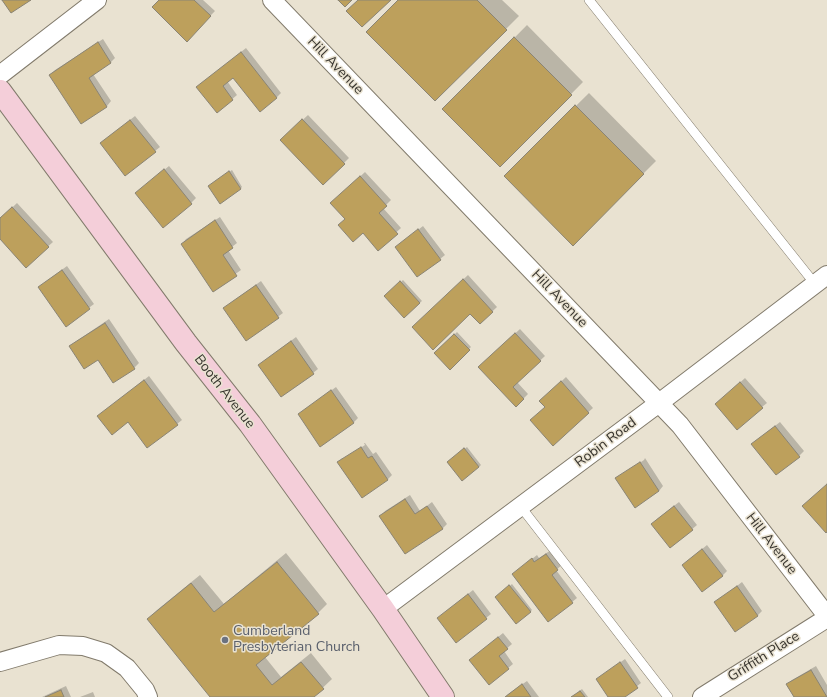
<!DOCTYPE html>
<html>
<head>
<meta charset="utf-8">
<style>
  body { margin:0 }
  canvas { display:block; background:#e9e2d1 }
</style>
</head>
<body>
<canvas width="827" height="697"></canvas>
<script>
const c = document.querySelector('canvas').getContext('2d');
c.lineJoin = 'round';
function fill(path, color) { c.fillStyle = color; c.fill(path, 'evenodd'); }
const shape = rows => new Path2D(rows.map(r => 'M' + r).join(''));
function strokePath(path, color, width, dash) { c.strokeStyle = color; c.lineWidth = width; c.lineCap = dash ? 'butt' : 'round'; c.setLineDash(dash || []); c.stroke(path); }
function label(font, color, halo, rows, align = 'center') {
  c.font = font + ' "Nunito Sans",sans-serif'; c.lineWidth = 3; c.setLineDash([]); c.textBaseline = 'middle'; c.strokeStyle = halo; c.fillStyle = color; for (const [text, x, y, turn = 0] of rows) {
    c.save(); c.translate(x, y); c.rotate((+turn || 0) * Math.PI / 180); c.textAlign = isNaN(turn) ? turn : align; if (halo) c.strokeText(text, 0, 0); c.fillText(text, 0, 0); c.restore();
  }
}
fill(shape([
  [160,0,203,0,215,11,187,40],
  [400,0,502,0,519,16,435,100],
  [527,25,583,82,500,166,444,109],
  [103,39,115,58,111,62,93,74,111,101,107,106,81,123,50,75,55,70],
  [246,48,281,93,276,98,233,77,227,81,237,95,217,112,202,83],
  [589,93,656,161,573,244,505,176],
  [308,115,349,158,323,184,281,140],
  [135,116,160,147,155,151,106,139],
  [169,166,196,198,191,203,141,189],
  [232,170,242,187,240,189,211,184],
  [365,172,391,200,383,208,401,228,378,249,336,199],
  [17,203,53,242,26,266,0,238,0,219],
  [220,217,237,243,228,250,241,270,213,290,182,244,186,239],
  [423,226,445,255,440,259,396,247],
  [67,266,94,304,66,325,44,283],
  [468,275,497,307,480,323,470,313,413,327],
  [403,280,422,301,404,316,386,296],
  [261,281,283,313,246,340,229,304],
  [109,319,139,363,134,368,114,381,98,358,70,347,75,342],
  [520,329,545,356,517,382,528,394,516,406,484,362],
  [457,332,471,347,450,368,436,353],
  [296,337,318,369,313,373,259,365],
  [149,376,182,420,177,424,128,421,99,416],
  [566,377,593,408,553,444,545,397],
  [745,378,767,403,762,407,721,400],
  [336,387,358,418,353,423,299,414],
  [780,422,804,451,799,456,757,440],
  [364,443,365,443,373,454,376,452,392,475,387,480,339,462,342,458,342,460,365,445],
  [467,447,481,465,479,467,450,460],
  [645,458,663,486,659,491,620,476,644,460],
  [410,495,420,511,432,502,447,524,442,529,381,516,385,511],
  [679,502,697,525,671,547,657,519],
  [707,545,727,571,722,576,683,565],
  [551,550,562,565,556,570,577,598,572,602,513,574,537,555,539,558],
  [286,553,327,604,318,613,265,657,281,677,311,653,332,679,313,697,211,697,148,619,157,610,200,575,224,604],
  [742,582,762,611,757,616,716,602],
  [512,584,532,610,530,612,498,595],
  [473,590,491,614,456,642,438,618],
  [503,633,512,644,504,651,513,664,489,684,470,660],
  [625,659,641,683,623,697,610,697,597,679],
  [816,666,827,685,827,697,795,697,788,684,792,680],
  [527,681,539,697,505,697,508,694],
  [66,686,71,697,41,697,42,697],
  [582,689,588,697,572,697],
  [93,692,95,697,80,697]
]), '#0003');
const building = shape([
  [2,0,31,0,11,13,2,0],
  [159,0,194,0,211,16,187,42,152,7,159,0],
  [338,0,352,0,345,7,338,0],
  [358,0,391,0,362,27,346,11,358,0],
  [398,0,477,0,507,30,435,101,366,32,398,0],
  [514,37,572,95,500,167,442,109,514,37],
  [98,42,111,63,89,78,107,107,81,124,49,75,98,42],
  [241,52,277,98,260,112,233,78,223,86,233,100,217,113,196,87,241,52],
  [575,105,644,174,573,246,504,176,575,105],
  [302,119,345,164,323,185,280,140,302,119],
  [130,120,156,152,125,176,100,143,130,120],
  [164,169,192,204,163,228,135,193,164,169],
  [229,171,241,189,220,204,208,186,229,171],
  [360,176,387,206,379,213,398,234,378,251,363,233,353,242,338,225,345,219,330,203,360,176],
  [12,207,49,247,26,268,0,239,0,218,12,207],
  [215,220,233,248,223,255,237,276,213,292,181,244,215,220],
  [418,229,441,260,417,277,395,247,418,229],
  [62,270,90,309,66,327,38,287,62,270],
  [463,279,493,312,480,324,470,314,433,350,412,327,463,279],
  [400,281,420,303,404,318,384,296,400,281],
  [256,285,279,318,246,341,223,308,256,285],
  [105,323,135,369,113,383,98,360,84,369,69,346,105,323],
  [515,333,541,361,513,387,524,399,516,407,478,367,515,333],
  [454,334,470,350,450,370,434,353,454,334],
  [291,341,314,374,281,397,258,365,291,341],
  [144,380,178,425,147,448,128,422,112,435,97,416,144,380],
  [561,381,589,413,553,446,530,420,545,407,539,401,561,381],
  [740,382,763,408,737,430,715,404,740,382],
  [331,390,354,423,320,447,298,414,331,390],
  [775,426,800,457,776,475,751,444,775,426],
  [361,447,368,458,372,456,388,480,362,498,337,462,361,447],
  [464,448,479,467,462,481,447,462,464,448],
  [640,462,659,491,635,508,615,478,640,462],
  [827,484,827,532,826,533,802,506,827,484],
  [405,499,415,514,427,506,443,529,405,554,379,516,405,499],
  [674,506,693,530,670,548,651,524,674,506],
  [702,549,723,576,702,592,682,565,702,549],
  [546,554,558,570,552,575,573,603,548,622,512,574,532,558,534,562,546,554],
  [277,562,319,614,256,665,272,685,301,662,324,689,314,697,210,697,147,619,191,583,214,612,277,562],
  [509,585,531,612,516,624,495,597,509,585],
  [737,586,758,616,735,632,714,602,737,586],
  [468,594,487,619,456,643,437,618,468,594],
  [498,637,508,649,499,656,509,669,489,685,469,660,498,637],
  [620,662,638,688,625,697,608,697,596,679,620,662],
  [811,670,827,697,794,697,786,684,811,670],
  [522,684,531,697,505,697,522,684],
  [61,690,64,697,45,697,61,690],
  [580,691,585,697,571,697,580,691]
]);
fill(building, '#bda05c');
strokePath(building, '#8a8475', 1);
const lane = shape([
  [589,0,815,284],
  [521,507,668,697]
]);
const street = shape([
  [272,0,680,425,827,616],
  [0,75,97,0],
  [383,609,659,403,827,275],
  [0,662,59,645,83,646,106,653,127,668,145,690,148,697],
  [702,697,827,618]
]);
const secondary = shape([
  [0,91,186,343,250,424,383,609,443,697]
]);
strokePath(lane, '#827b6c', 10);
strokePath(street, '#827b6c', 20);
strokePath(secondary, '#827b6c', 24);
strokePath(lane, '#fff', 9);
strokePath(street, '#fff', 18);
strokePath(secondary, '#f4ced9', 22);
for (const [x, y, r, color] of [
  [225,640,4,"#6b7280"]
]) { const dot = new Path2D(); dot.arc(x, y, r, 0, 2 * Math.PI); c.fillStyle = color; c.fill(dot); strokePath(dot, '#e9e2d1', 1.5); }
label('14px', '#38352f', '#e9e2d1', [
  ["Hill Avenue",335,66,46],
  ["Hill Avenue",559,299,46],
  ["Booth Avenue",224,392,52],
  ["Robin Road",606,443,-37],
  ["Hill Avenue",771,544,52],
  ["Griffith Place",764,657,-32]
]);
label('14px', '#5b616d', '#e9e2d1', [
  ["Cumberland",233,632],
  ["Presbyterian Church",233,648]
], 'left');
</script>
</body>
</html>
